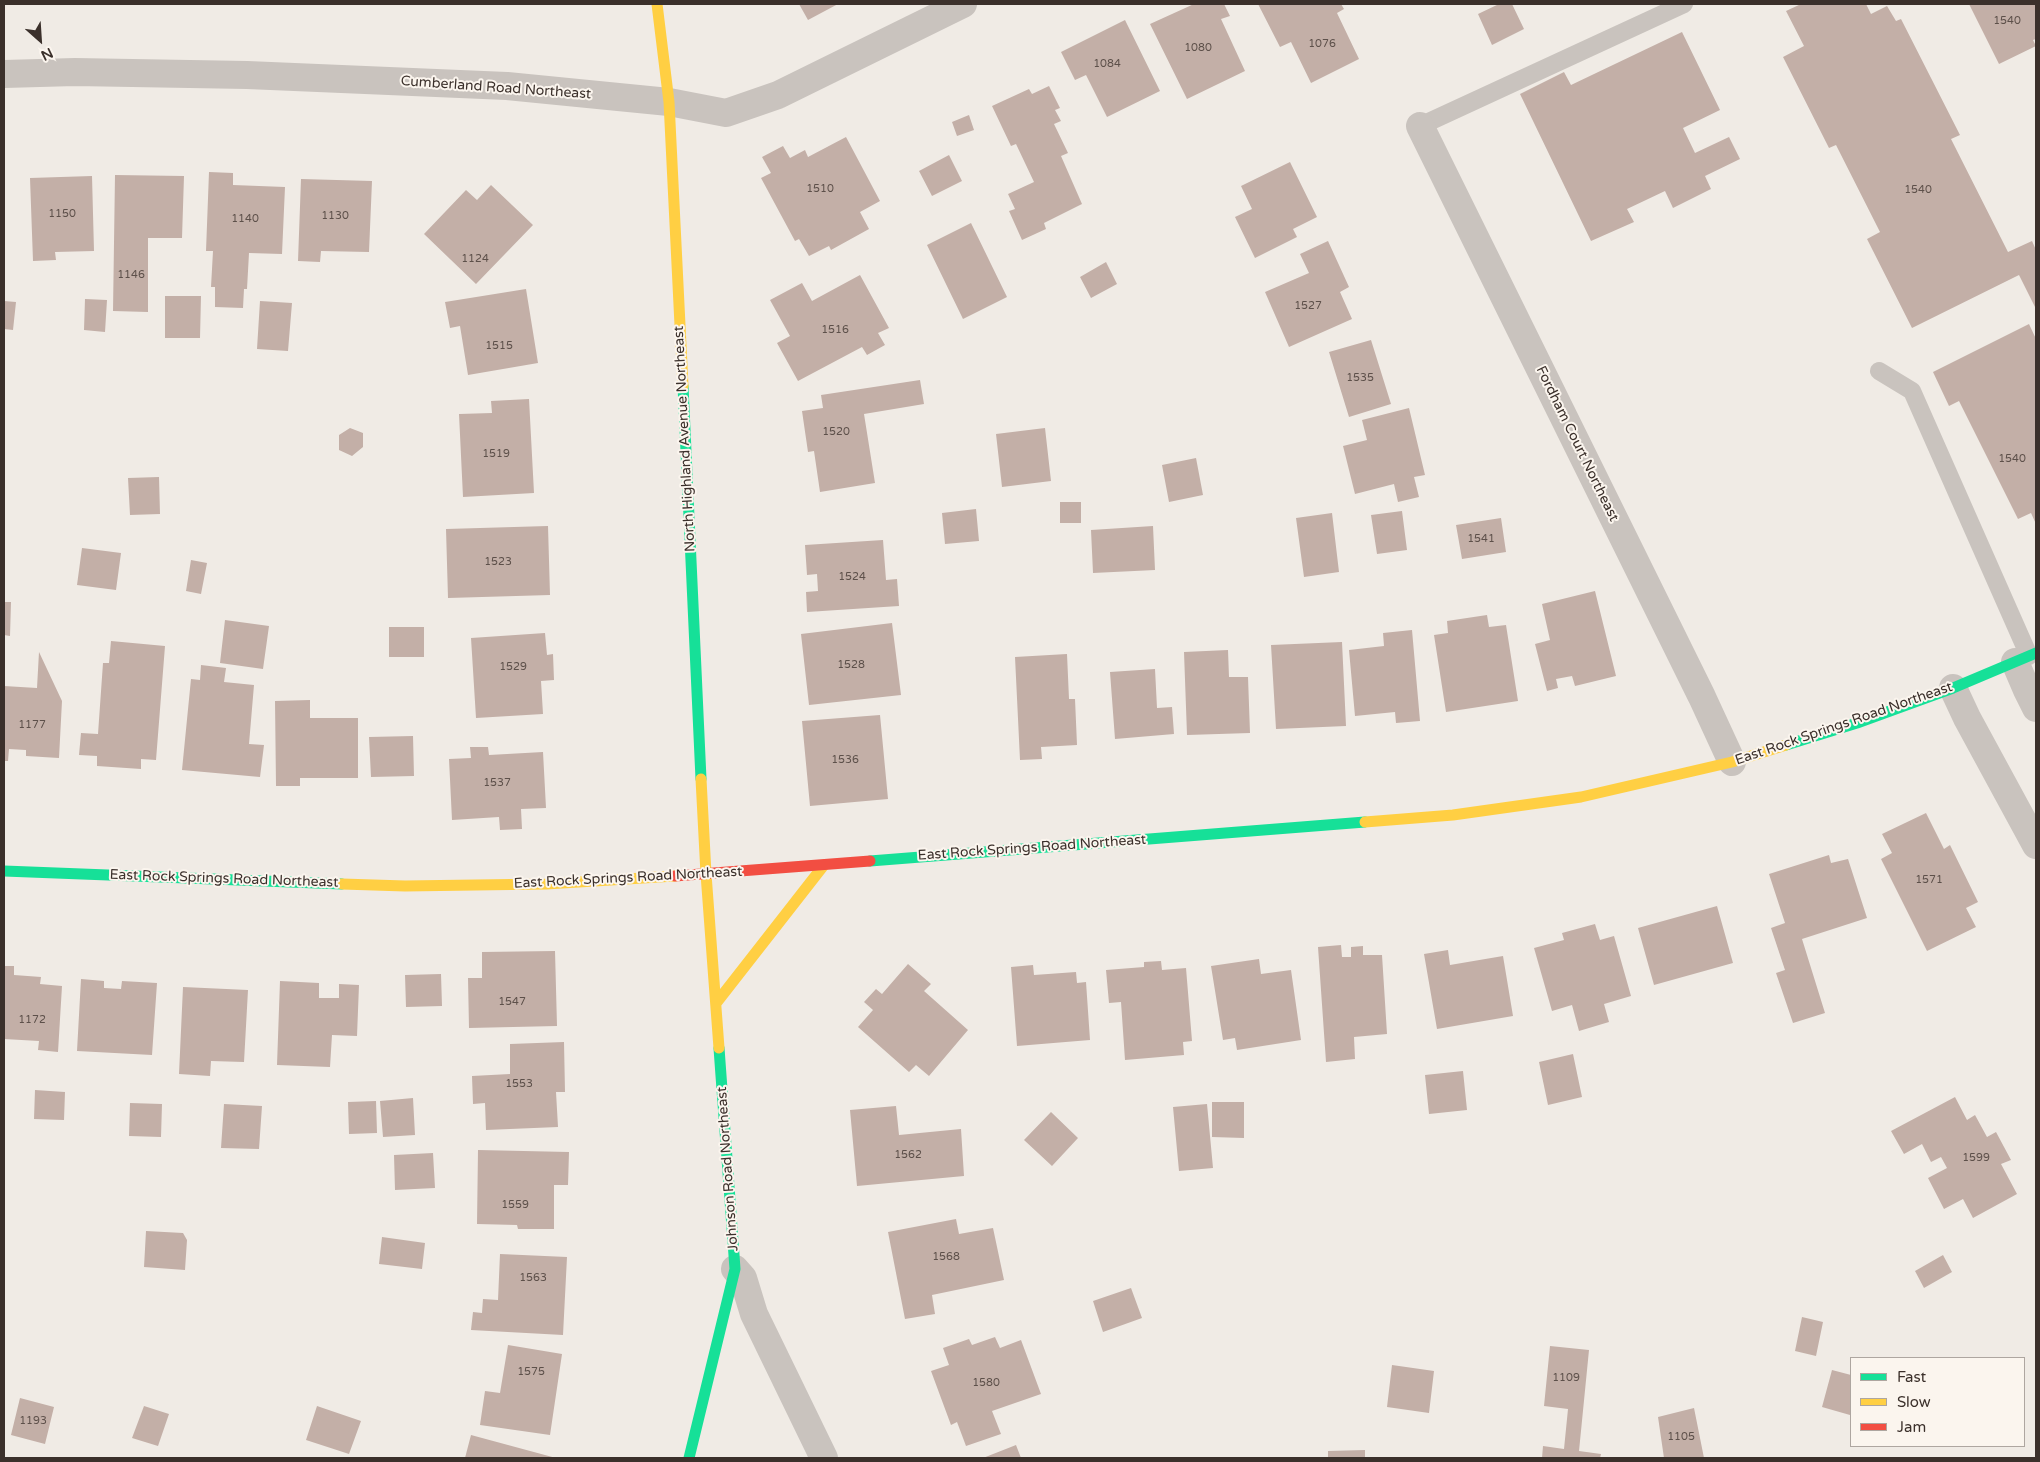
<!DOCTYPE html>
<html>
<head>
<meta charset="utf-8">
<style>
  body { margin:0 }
  #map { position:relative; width:2040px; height:1462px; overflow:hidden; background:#f0ebe5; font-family:"Varela Round",sans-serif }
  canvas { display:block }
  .frame { position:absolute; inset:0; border:5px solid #3b302b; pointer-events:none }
  .legend { position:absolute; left:1850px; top:1357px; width:175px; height:90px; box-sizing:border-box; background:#fbf5ee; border:1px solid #aea6a0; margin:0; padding:6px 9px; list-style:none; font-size:15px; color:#3b302b }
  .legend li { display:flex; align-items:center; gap:10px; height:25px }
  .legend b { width:25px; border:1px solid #aea6a0 }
  .north { position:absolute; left:15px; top:15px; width:50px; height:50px; -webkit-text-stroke:4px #fbf5ee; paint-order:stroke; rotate:154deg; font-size:14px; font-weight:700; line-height:20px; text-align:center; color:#3b302b }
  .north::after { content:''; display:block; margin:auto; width:18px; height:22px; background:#3b302b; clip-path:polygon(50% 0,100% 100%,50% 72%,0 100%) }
</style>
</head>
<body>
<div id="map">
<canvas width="2040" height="1462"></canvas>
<div class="frame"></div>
<ul class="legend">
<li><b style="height:6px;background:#16e098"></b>Fast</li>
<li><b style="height:6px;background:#ffcf43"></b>Slow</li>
<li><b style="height:6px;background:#f24e42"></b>Jam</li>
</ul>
<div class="north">N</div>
</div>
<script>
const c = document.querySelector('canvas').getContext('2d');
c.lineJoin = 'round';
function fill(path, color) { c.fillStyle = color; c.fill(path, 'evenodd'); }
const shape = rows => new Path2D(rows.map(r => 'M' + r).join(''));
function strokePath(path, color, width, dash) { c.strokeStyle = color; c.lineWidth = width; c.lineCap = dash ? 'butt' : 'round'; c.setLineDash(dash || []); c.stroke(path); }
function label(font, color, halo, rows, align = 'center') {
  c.font = font + ' "Varela Round",sans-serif'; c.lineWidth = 4; c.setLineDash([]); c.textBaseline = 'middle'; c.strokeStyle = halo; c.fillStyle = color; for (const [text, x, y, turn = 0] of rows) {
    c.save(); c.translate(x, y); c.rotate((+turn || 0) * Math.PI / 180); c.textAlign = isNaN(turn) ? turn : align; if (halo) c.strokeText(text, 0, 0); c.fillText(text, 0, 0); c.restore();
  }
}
fill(shape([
  [799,4,838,4,808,20],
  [1194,4,1224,4,1230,16,1221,19,1245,71,1187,99,1150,24],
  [1258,4,1341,4,1344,9,1337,13,1359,59,1311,83,1291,42,1280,47],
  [1499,4,1512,4,1524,29,1492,45,1478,14],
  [1801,4,1866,4,1871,14,1887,6,1896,21,1901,19,1960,135,1951,139,2008,252,2032,241,2036,250,2036,309,2019,275,1912,328,1867,239,1880,232,1836,145,1829,148,1783,57,1804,46,1786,11],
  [1969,4,2036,4,2036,39,2033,40,2036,46,1999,64],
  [1125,20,1160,91,1107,117,1086,75,1075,80,1061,52],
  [1682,32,1720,110,1683,128,1695,153,1729,137,1740,159,1705,176,1711,189,1673,208,1665,191,1627,209,1634,222,1591,241,1520,94,1564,72,1571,85],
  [1049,86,1060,108,1055,110,1061,121,1054,124,1068,153,1061,156,1082,204,1044,223,1046,229,1022,240,1009,211,1015,209,1008,194,1034,182,1016,144,1011,146,992,106,1029,89,1032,94],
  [969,115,974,130,957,136,952,122],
  [846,137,880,201,860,212,869,229,831,250,829,246,809,256,799,239,795,241,761,178,771,173,762,157,783,146,790,158,805,150,808,157],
  [949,155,962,181,932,196,919,171],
  [1290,162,1317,217,1293,229,1297,237,1255,258,1235,217,1252,209,1241,186],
  [209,172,233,173,233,185,285,187,282,254,249,253,247,289,244,289,243,308,215,307,215,287,211,287,213,251,206,251],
  [115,175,184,176,182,238,148,238,148,312,113,311],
  [92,176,94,251,55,252,56,260,33,261,30,178],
  [301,179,372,181,369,252,321,251,320,262,298,261],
  [491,185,533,225,476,284,424,234,466,190,477,200],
  [971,223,1007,297,963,319,927,245],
  [1328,241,1349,287,1340,292,1352,319,1289,347,1265,292,1309,273,1300,254],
  [1106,262,1117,284,1091,298,1080,277],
  [860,275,889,328,878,333,885,345,867,355,862,347,798,381,777,343,790,336,770,300,802,283,812,301],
  [526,289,538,363,468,375,460,326,450,328,445,302],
  [165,296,201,296,200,338,165,338],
  [85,299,107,300,105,332,84,330],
  [4,301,16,302,13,330,4,329],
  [260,301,292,303,288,351,257,349],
  [2029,324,2036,339,2036,524,2031,513,2018,519,1959,401,1949,406,1933,372],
  [1371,340,1391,404,1349,417,1329,352],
  [920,380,924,404,864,414,875,483,820,492,814,451,808,452,802,411,823,408,821,395],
  [529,399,534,493,463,497,459,414,492,413,491,401],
  [1409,408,1425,475,1414,477,1419,497,1398,502,1394,484,1355,494,1343,446,1367,440,1362,420],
  [350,428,363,433,363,447,352,456,339,450,339,435],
  [1045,428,1051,481,1002,487,996,434],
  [1196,458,1203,495,1169,502,1162,465],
  [159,477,160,514,130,515,128,478],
  [1060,502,1081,502,1081,523,1060,523],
  [976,509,979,541,945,544,942,513],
  [1402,511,1407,550,1377,554,1371,515],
  [1332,513,1339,572,1304,577,1296,518],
  [1501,518,1506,552,1462,559,1456,525],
  [548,526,550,595,448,598,446,529],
  [1153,526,1155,570,1093,573,1091,530],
  [883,540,886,580,897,579,899,606,807,612,806,592,818,591,817,574,807,575,805,545],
  [82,548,121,553,116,590,77,585],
  [191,560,207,563,201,594,186,591],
  [1595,591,1616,676,1575,686,1572,676,1556,679,1558,688,1547,691,1535,644,1550,640,1542,604],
  [4,602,11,602,10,636,4,635],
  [1487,615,1489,627,1506,625,1518,701,1446,712,1434,635,1448,633,1447,621],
  [225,620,269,626,263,669,220,663],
  [892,623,901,695,809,705,801,634],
  [389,627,424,627,424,657,389,657],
  [1412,630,1420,721,1396,723,1395,712,1355,716,1349,650,1384,646,1383,633],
  [545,633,547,655,553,654,554,680,541,681,543,714,476,718,471,638],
  [111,641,165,646,156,760,141,759,141,769,97,766,97,756,79,755,81,733,98,734,103,663,109,663],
  [1342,642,1346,726,1276,729,1271,645],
  [1228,650,1229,677,1248,677,1250,733,1187,735,1184,652],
  [39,652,62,701,59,758,26,756,26,750,9,749,8,761,4,761,4,686,37,688],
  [1067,654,1069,699,1075,699,1077,745,1041,747,1042,759,1020,760,1015,657],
  [201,665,226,668,224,682,254,685,249,744,264,745,260,777,182,770,191,679,200,680],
  [1155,669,1157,708,1172,707,1174,734,1115,739,1110,672],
  [310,700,310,718,358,718,358,778,300,778,300,786,276,786,275,701],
  [880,715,888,799,810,806,802,721],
  [413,736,414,776,371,777,369,737],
  [470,747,488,747,489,755,543,752,546,808,521,809,522,829,500,830,499,817,452,820,449,759,471,758],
  [1926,813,1944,849,1950,845,1978,902,1966,908,1976,927,1927,951,1881,859,1892,853,1882,834],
  [1829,855,1831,863,1848,859,1867,918,1802,939,1825,1013,1793,1023,1776,973,1785,970,1771,928,1785,923,1769,874],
  [1717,906,1733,963,1654,985,1638,928],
  [1595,924,1600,940,1614,936,1631,996,1604,1004,1609,1022,1579,1031,1572,1005,1552,1011,1534,948,1564,940,1562,933],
  [1341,945,1342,957,1351,957,1351,947,1363,946,1363,955,1382,955,1387,1034,1354,1037,1355,1059,1326,1062,1318,947],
  [1448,950,1450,965,1503,956,1513,1016,1437,1029,1424,954],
  [555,951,557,1026,469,1028,468,978,482,978,482,952],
  [1259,959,1261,974,1291,970,1301,1040,1237,1050,1235,1038,1223,1040,1211,966],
  [1161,961,1162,970,1186,968,1192,1041,1183,1042,1184,1055,1125,1060,1121,1002,1109,1003,1106,970,1144,967,1144,962],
  [908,964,931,984,924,991,968,1030,929,1076,916,1065,909,1072,858,1027,873,1010,864,1002,876,989,882,994],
  [1033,965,1034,975,1076,972,1077,983,1086,982,1090,1040,1017,1046,1011,967],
  [4,966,14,966,14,975,41,977,40,984,62,986,58,1052,38,1050,39,1041,4,1039],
  [441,974,442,1006,406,1007,405,975],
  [81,979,104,981,104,988,121,989,122,981,157,983,152,1055,77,1051],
  [280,981,319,983,319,998,339,998,339,984,359,985,357,1036,332,1035,330,1067,277,1065],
  [183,987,248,990,244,1062,211,1061,210,1076,179,1074],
  [564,1042,565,1092,556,1092,558,1127,486,1130,485,1103,473,1104,472,1076,510,1074,510,1044],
  [1573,1054,1582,1097,1548,1105,1539,1062],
  [1463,1071,1467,1110,1429,1114,1425,1075],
  [35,1090,65,1092,64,1120,34,1119],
  [1955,1097,1967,1120,1975,1115,1987,1137,1996,1132,2011,1160,2001,1164,2017,1194,1973,1218,1963,1199,1944,1209,1928,1178,1947,1168,1941,1157,1931,1162,1922,1144,1904,1154,1891,1131],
  [413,1098,415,1135,383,1137,380,1101],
  [376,1101,377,1133,349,1134,348,1102],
  [1212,1102,1244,1102,1244,1138,1212,1137],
  [130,1103,162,1104,161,1137,129,1136],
  [224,1104,262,1106,259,1149,221,1148],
  [1207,1104,1213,1168,1179,1171,1173,1107],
  [896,1106,899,1135,961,1129,964,1176,857,1186,850,1110],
  [1051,1112,1078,1138,1052,1166,1024,1140],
  [478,1150,569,1152,568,1185,554,1185,554,1229,518,1229,517,1225,477,1224],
  [433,1153,435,1188,395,1190,394,1155],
  [956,1219,959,1234,993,1228,1004,1280,932,1295,935,1314,905,1319,888,1232],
  [146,1231,183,1233,187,1240,185,1270,144,1267],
  [382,1237,425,1243,422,1269,379,1264],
  [500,1254,567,1257,563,1335,471,1330,473,1312,482,1313,483,1299,498,1300],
  [1943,1255,1952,1272,1924,1288,1915,1271],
  [1131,1288,1142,1318,1103,1332,1093,1301],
  [1802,1317,1823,1322,1816,1356,1795,1351],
  [995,1337,1000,1348,1021,1340,1041,1394,992,1411,1001,1434,966,1446,957,1422,951,1425,931,1371,949,1365,943,1348,969,1339,972,1345],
  [508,1345,562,1354,550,1435,480,1425,485,1391,500,1393],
  [1550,1346,1589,1350,1579,1451,1601,1454,1600,1458,1542,1458,1543,1446,1564,1449,1568,1409,1544,1406],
  [1392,1365,1434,1371,1429,1413,1387,1407],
  [1832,1370,1851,1375,1850,1415,1822,1407],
  [20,1398,54,1407,45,1444,11,1435],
  [144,1406,169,1414,158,1446,132,1438],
  [317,1406,361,1421,349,1454,306,1440],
  [1694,1408,1704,1458,1664,1458,1658,1417],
  [471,1435,556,1458,465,1458],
  [1016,1445,1021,1458,983,1458],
  [1365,1450,1365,1458,1328,1458,1328,1451]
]), '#c3afa7');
strokePath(shape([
  [1420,126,1684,4],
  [1879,371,1912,391,2029,656]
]), '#c9c3be', 18);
strokePath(shape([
  [4,74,75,72,247,75,507,86,669,102,726,113,778,95,963,4],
  [1420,126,1702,697,1732,762],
  [2015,662,2027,690,2036,708],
  [1953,688,1967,718,2036,845],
  [735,1269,743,1278,754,1314,824,1458]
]), '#c9c3be', 28);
strokePath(shape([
  [683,386,701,779],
  [1786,745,1857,723,1953,688,2036,653],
  [870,861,1365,822],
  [4,871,342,884],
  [689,1458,735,1269,719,1048]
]), '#16e098', 11);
strokePath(shape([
  [657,4,669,102,683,386],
  [701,779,706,874,719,1048],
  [1365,822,1453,815,1581,797,1732,762,1786,745],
  [342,884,405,886,546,884,675,876],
  [717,1002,824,865]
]), '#ffcf43', 11);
strokePath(shape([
  [675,876,870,861]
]), '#f24e42', 11);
label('11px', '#5d504a', null, [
  ["1540",2007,21],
  ["1076",1322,44],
  ["1080",1198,48],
  ["1084",1107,64],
  ["1510",820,189],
  ["1540",1918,190],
  ["1150",62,214],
  ["1130",335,216],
  ["1140",245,219],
  ["1124",475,259],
  ["1146",131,275],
  ["1527",1308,306],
  ["1516",835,330],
  ["1515",499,346],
  ["1535",1360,378],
  ["1520",836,432],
  ["1519",496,454],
  ["1540",2012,459],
  ["1541",1481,539],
  ["1523",498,562],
  ["1524",852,577],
  ["1528",851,665],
  ["1529",513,667],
  ["1177",32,725],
  ["1536",845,760],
  ["1537",497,783],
  ["1571",1929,880],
  ["1547",512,1002],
  ["1172",32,1020],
  ["1553",519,1084],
  ["1562",908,1155],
  ["1599",1976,1158],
  ["1559",515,1205],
  ["1568",946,1257],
  ["1563",533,1278],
  ["1575",531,1372],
  ["1109",1566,1378],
  ["1580",986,1383],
  ["1193",33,1421],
  ["1105",1681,1437]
]);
label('14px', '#3b302b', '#fbf5ee', [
  ["Cumberland Road Northeast",496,88,4],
  ["North Highland Avenue Northeast",685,439,-93],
  ["Fordham Court Northeast",1577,444,64],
  ["East Rock Springs Road Northeast",1844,724,-19],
  ["East Rock Springs Road Northeast",1032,848,-4],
  ["East Rock Springs Road Northeast",628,878,-3],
  ["East Rock Springs Road Northeast",224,879,2],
  ["Johnson Road Northeast",728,1169,-94]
]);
</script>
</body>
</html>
